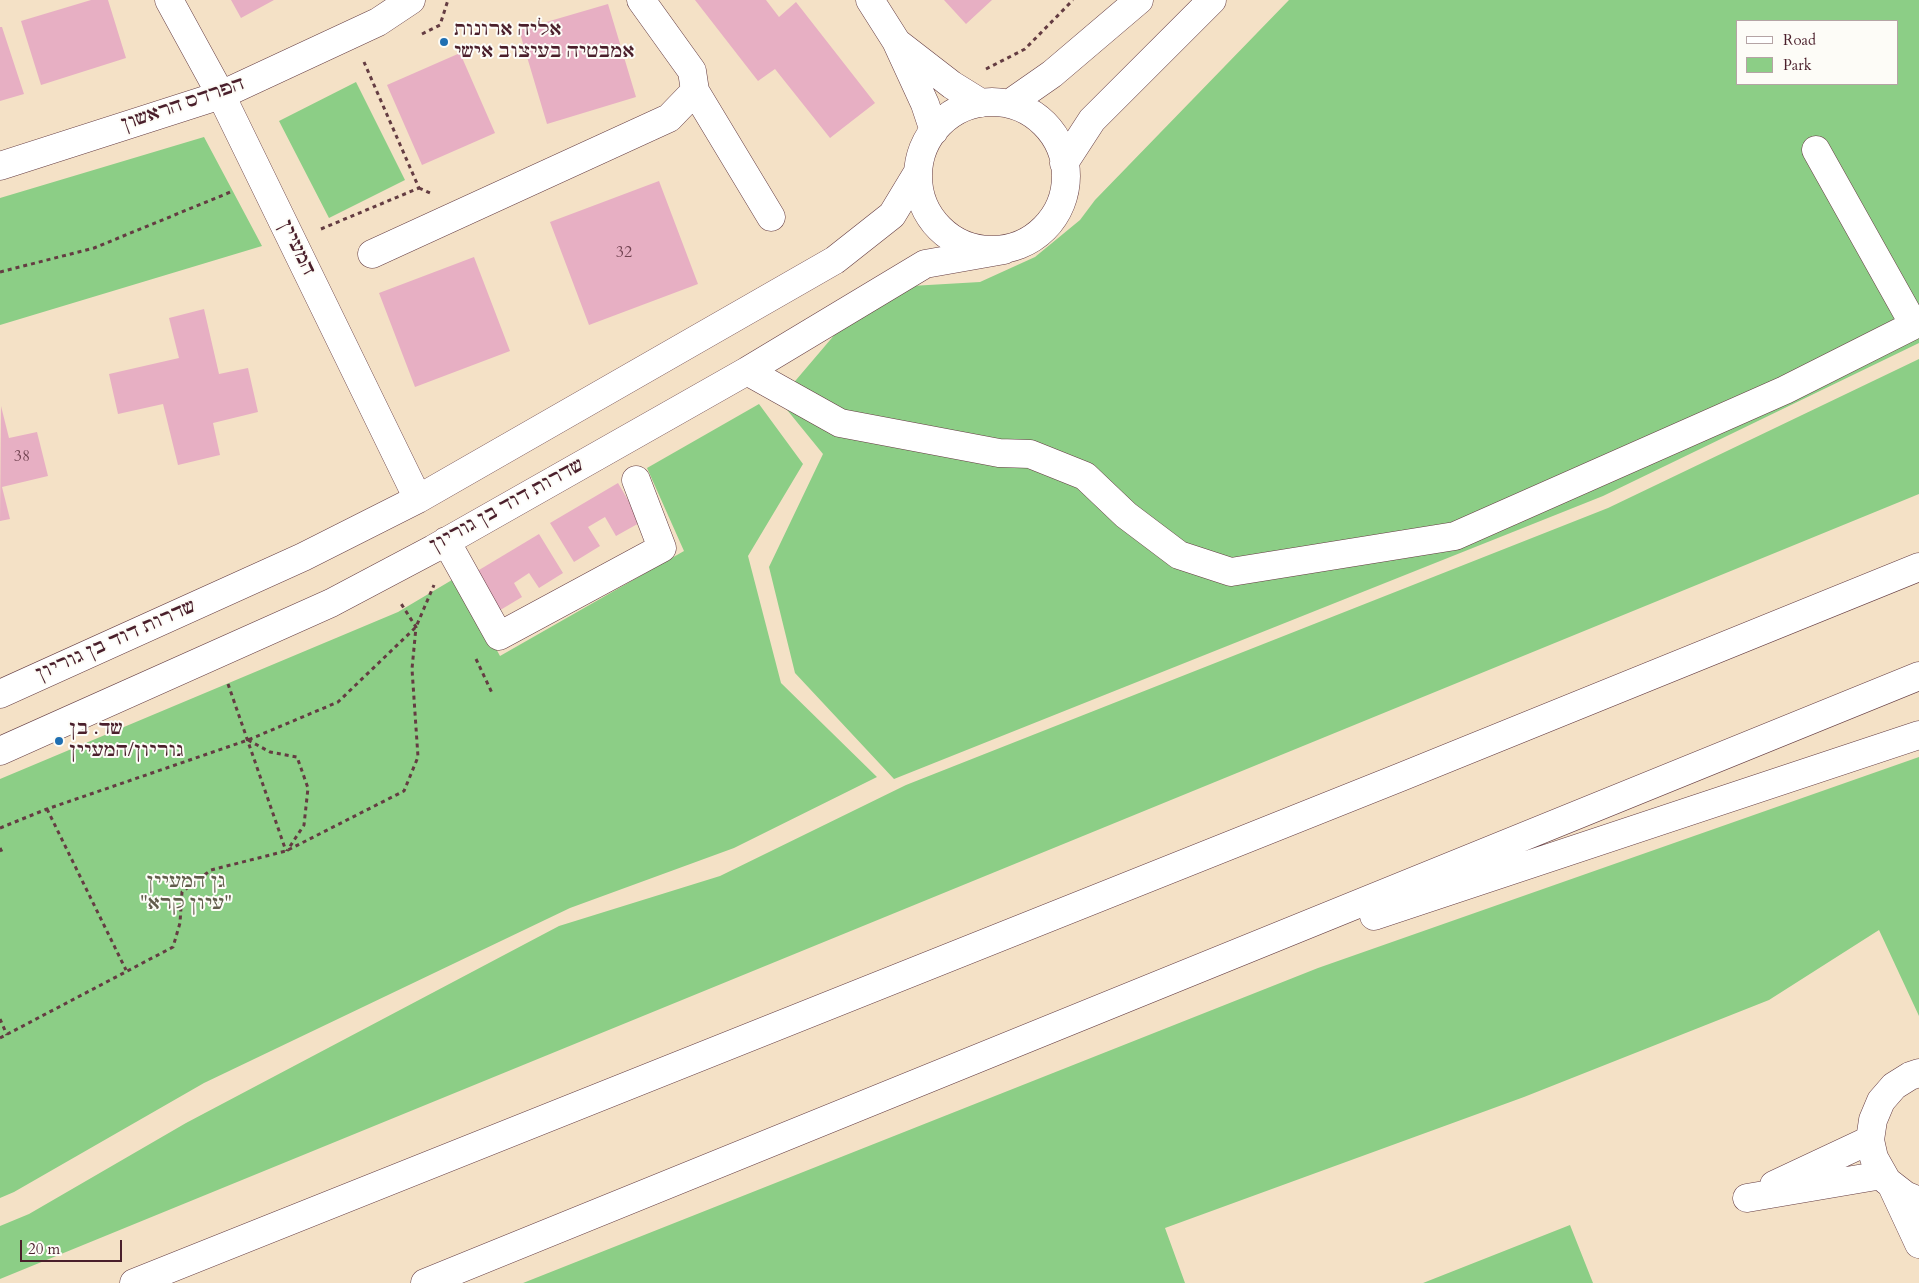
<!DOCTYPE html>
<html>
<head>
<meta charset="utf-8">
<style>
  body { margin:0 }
  #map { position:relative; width:1919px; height:1283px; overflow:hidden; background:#f4e1c6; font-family:Cardo,serif }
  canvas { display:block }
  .legend { position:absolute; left:1736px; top:20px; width:162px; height:65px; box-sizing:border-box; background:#fdfcf7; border:1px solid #b5a4a5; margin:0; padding:6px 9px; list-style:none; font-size:15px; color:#4a1f2b }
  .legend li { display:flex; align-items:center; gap:10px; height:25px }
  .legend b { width:25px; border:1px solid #b5a4a5 }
  .scale { position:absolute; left:20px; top:1240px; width:102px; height:22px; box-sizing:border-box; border:2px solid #4a1f2b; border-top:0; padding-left:6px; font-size:15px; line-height:18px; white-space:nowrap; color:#4a1f2b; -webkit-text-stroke:4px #fdfcf7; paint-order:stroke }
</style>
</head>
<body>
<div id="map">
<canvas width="1919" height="1283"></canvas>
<ul class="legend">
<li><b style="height:6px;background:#fff"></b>Road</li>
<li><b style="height:14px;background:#8cce86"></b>Park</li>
</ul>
<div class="scale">20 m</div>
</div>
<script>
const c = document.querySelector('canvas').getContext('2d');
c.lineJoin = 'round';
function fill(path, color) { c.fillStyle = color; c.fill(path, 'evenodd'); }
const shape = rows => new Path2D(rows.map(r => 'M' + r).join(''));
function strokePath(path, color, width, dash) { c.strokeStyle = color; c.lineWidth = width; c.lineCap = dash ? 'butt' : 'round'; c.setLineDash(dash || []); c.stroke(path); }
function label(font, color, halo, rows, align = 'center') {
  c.font = font + ' Cardo,"Frank Ruhl Libre",serif'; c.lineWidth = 4; c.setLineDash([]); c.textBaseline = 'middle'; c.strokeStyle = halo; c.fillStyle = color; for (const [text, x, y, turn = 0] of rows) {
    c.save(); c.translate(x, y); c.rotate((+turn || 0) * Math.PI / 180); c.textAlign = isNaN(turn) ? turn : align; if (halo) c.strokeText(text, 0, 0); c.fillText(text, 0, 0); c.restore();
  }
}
fill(shape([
  [1289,0,1919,0,1919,343,1603,496,894,779,795,673,769,567,823,454,779,400,842,326,911,286,980,282,1035,257,1080,220,1095,200],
  [1738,21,1898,21,1898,84,1738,84],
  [356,82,405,180,329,218,279,121],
  [204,137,262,246,0,325,0,198],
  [1919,359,1919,494,0,1279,0,1226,29,1214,186,1123,559,926,720,876,906,785,1608,508],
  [759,404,803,464,748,556,781,683,877,777,734,848,570,908,204,1083,14,1192,0,1198,0,779,398,612,457,577,500,656,684,551,647,468],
  [1919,757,1919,1016,1879,930,1769,1000,1524,1097,1165,1228,1185,1283,523,1283,1318,968],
  [1570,1225,1593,1283,1423,1283]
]), '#8cce86');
fill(shape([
  [91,0,108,0,126,58,41,85,21,21],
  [231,0,274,0,241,18],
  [695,0,766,0,779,17,796,2,875,103,830,138,775,69,758,81],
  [944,0,992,0,966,24],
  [608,4,636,97,547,124,519,30],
  [0,27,2,27,24,94,0,101],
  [460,53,495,133,422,165,387,85],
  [659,181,698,284,589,325,550,222],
  [474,257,510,351,415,387,379,293],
  [204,309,219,374,248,368,258,412,213,423,220,455,178,465,163,404,118,414,109,374,179,358,169,318],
  [1,406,9,438,37,432,48,476,2,487,10,519,0,521],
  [618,483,641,522,616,536,605,517,588,527,600,546,574,562,550,523],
  [539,534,563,573,539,588,529,573,514,583,522,597,497,612,474,573]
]), '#e7afc3');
const minor = shape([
  [169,0,221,95,418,499],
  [870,0,896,41,925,104,934,131],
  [899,44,952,85,981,103],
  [695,91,771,217],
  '918 176a74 74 0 1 1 148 0a74 74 0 1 1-148 0Z',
  [1009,104,1052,74,1139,0],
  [1816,150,1914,325,1919,323],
  [1064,163,1092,120,1212,0],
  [0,166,221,95,378,22,411,0],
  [372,254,669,118,695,91,692,71,641,0],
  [747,371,840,423,999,453,1030,454,1085,476,1126,515,1179,555,1231,572,1455,536,1785,390,1914,325],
  [446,541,499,636,662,548,636,480],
  [0,694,303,557,418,499,835,260,892,215,918,172],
  [0,751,331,603,433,549,747,371,925,264,1004,250],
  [1919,1073,1910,1076,1894,1086,1881,1101,1873,1120,1870,1140,1874,1158,1887,1181,1905,1195,1919,1201],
  [1774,1185,1870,1140],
  [1892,1186,1919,1244],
  [1747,1198,1882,1175]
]);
const highway = shape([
  [1374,916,1919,735],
  [134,1283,1401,777,1919,567],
  [425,1283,1919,676]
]);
strokePath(minor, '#643c42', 29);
strokePath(highway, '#643c42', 29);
strokePath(shape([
  [422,34,440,25,448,0],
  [986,69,1025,49,1073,0],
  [419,188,430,193],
  [321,229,419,188,364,62],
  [0,272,94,248,233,191],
  [476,659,493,695],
  [228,684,286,851],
  [248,740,270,752,297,757,308,788,304,825,287,851],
  [47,809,126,970],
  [0,828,47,809,248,740,338,702,416,627,434,585],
  [0,848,2,852],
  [0,1019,7,1035],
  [0,1038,173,947,180,923,182,892,211,870,286,851,404,791,418,757,412,669,416,627,400,602]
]), '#643c42', 3, [4, 4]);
strokePath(minor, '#fff', 28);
strokePath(highway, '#fff', 28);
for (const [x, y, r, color] of [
  [444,42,5,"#1f6fb2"],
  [59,741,5,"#1f6fb2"]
]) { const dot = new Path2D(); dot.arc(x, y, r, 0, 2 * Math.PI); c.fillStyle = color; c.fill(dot); strokePath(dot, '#fdfcf7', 2); }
label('16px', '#714351', null, [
  ["32",624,253],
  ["38",22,457]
]);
label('19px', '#4a1f2b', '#fdfcf7', [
  ["אליה ארונות",454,31],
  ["אמבטיה בעיצוב אישי",454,53],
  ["שד. בן",69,730],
  ["גוריון/המעיין",69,752]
], 'left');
label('19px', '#4a1f2b', '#fdfcf7', [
  ["הפרדס הראשון",183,105,-19],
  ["המעיין",296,248,64],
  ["שדרות דוד בן גוריון",507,506,-29],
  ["שדרות דוד בן גוריון",116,641,-24]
]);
label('19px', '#615c4b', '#fdfcf7', [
  ["גן המעיין",186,883],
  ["\"עיון קרא\"",186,905]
]);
</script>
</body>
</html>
